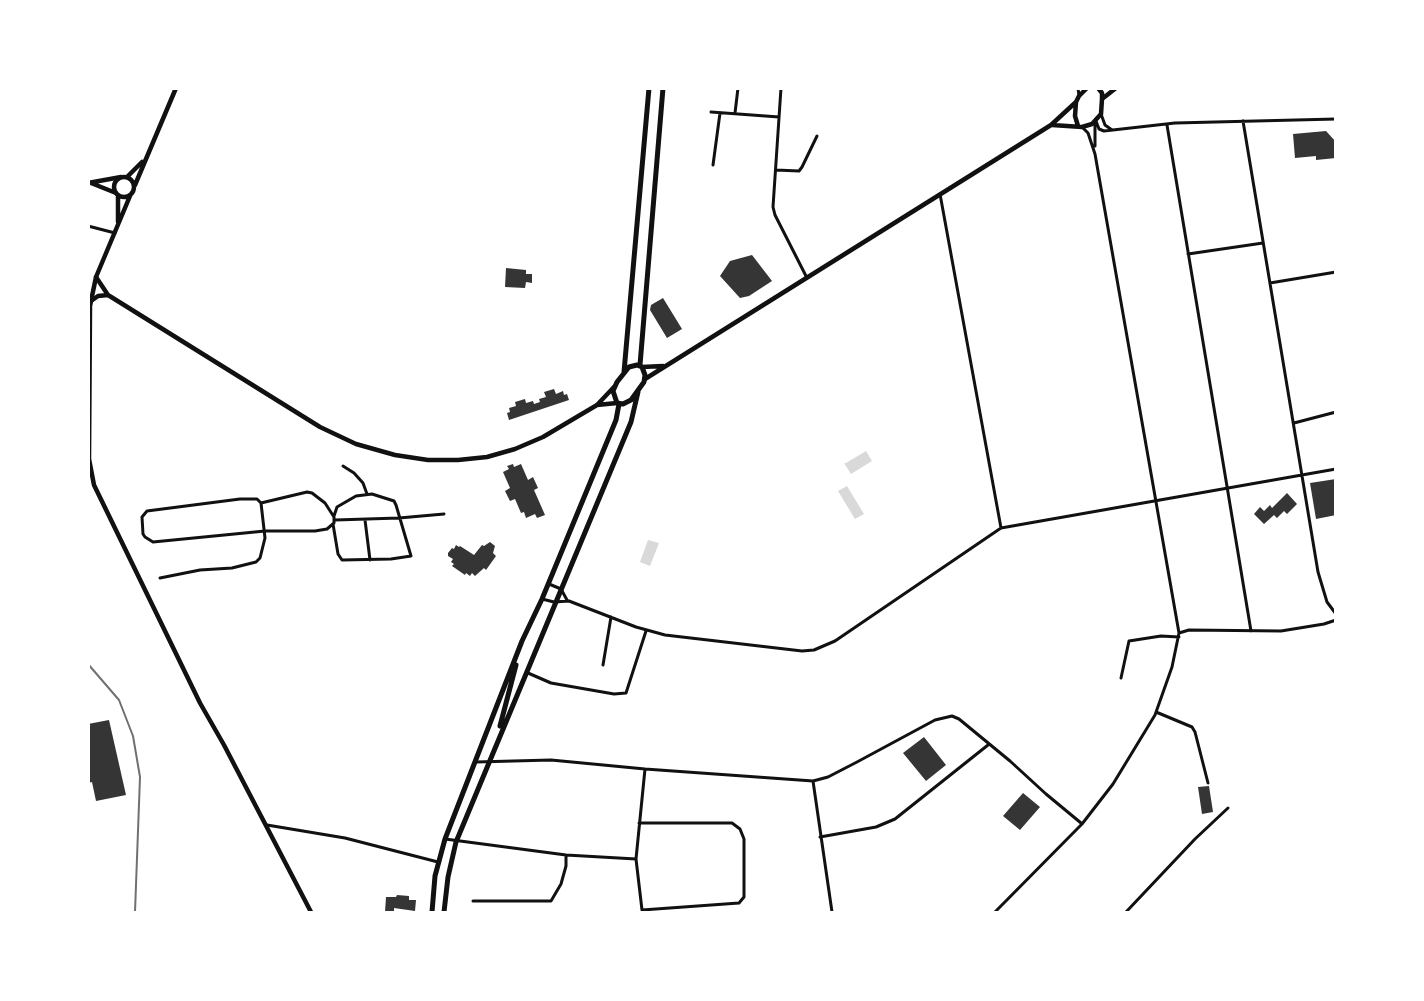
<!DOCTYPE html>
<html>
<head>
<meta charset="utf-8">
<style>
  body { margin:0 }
  #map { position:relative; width:1424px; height:1001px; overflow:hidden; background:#fff; font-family:Poppins,sans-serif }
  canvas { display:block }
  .frame { position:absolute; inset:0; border:90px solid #fff; pointer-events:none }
</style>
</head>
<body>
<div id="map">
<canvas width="1424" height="1001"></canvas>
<div class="frame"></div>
</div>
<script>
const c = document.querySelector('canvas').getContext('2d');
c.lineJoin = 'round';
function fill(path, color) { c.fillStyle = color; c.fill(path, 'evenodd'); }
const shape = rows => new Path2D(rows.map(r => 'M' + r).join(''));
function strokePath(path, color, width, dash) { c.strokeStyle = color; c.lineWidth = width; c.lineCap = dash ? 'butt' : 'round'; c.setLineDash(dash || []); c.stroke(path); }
fill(shape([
  [866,451,872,461,851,474,844,463,846,463],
  [847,486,864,514,855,519,838,491],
  [648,540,659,543,650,566,640,562]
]), '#d9d9d9');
fill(shape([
  [1326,131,1336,142,1336,158,1316,160,1316,156,1295,158,1293,134],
  [752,255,772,281,749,296,740,298,720,276,730,261],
  [506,268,526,270,526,274,532,274,532,283,526,282,525,288,505,287],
  [663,298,682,329,667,338,650,310,651,305],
  [554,389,556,394,563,391,564,395,567,394,569,400,509,420,507,413,510,412,509,408,516,406,515,402,525,399,526,403,533,401,534,404,540,402,539,399,546,397,544,392],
  [513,464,514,467,521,464,528,480,533,477,538,488,534,490,545,515,537,518,535,514,526,518,524,512,521,513,515,499,510,501,505,491,510,488,503,472,509,469,507,466],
  [1336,479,1336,515,1316,519,1310,483],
  [1287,493,1297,504,1287,514,1284,511,1277,518,1274,515,1264,524,1254,514,1260,507,1264,511,1270,505,1272,508],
  [490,542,495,546,493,553,496,556,486,570,484,568,475,576,472,573,470,576,466,573,465,575,452,566,454,564,451,562,453,559,448,556,448,553,452,548,454,549,456,545,459,547,460,546,474,555,482,545,484,546],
  [109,720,126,795,96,801,92,782,88,783,88,724],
  [924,737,946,765,926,781,903,753],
  [1209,786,1213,812,1202,814,1198,787],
  [1023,793,1040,807,1020,830,1003,816],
  [397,895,409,896,409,900,416,900,415,911,394,908,394,912,385,912,386,897,396,897]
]), '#353535');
strokePath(shape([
  [781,88,773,207,775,215,807,278],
  [1078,88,1079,96],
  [711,112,779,117],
  [735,113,738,88],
  [1101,114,1105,125,1112,130],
  [1096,121,1099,129,1104,131,1175,123,1336,119],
  [1243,121,1318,572,1327,602,1336,614],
  [1095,122,1095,146],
  [1167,125,1251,631],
  [713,165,720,113],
  [776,170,799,171,802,167,817,136],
  [940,194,1001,528],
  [88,226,115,233],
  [1188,254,1263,243],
  [1270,283,1336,272],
  [1294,423,1336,412],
  [343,466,354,473,363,483,367,494],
  [307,492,312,493,325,503,334,517,334,523,327,529,315,531,265,531,153,542,145,537,143,534,142,517,147,511,240,499,257,499,261,503,307,492],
  [335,520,399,518,444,514],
  [365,520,370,560],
  [333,524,338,554,342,560,391,559,411,556,396,505,394,501,372,494,356,496,337,507,334,516],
  [160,578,200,570,232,568,256,562,260,558,265,538,261,503],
  [549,584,561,589,567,600],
  [542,599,554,602,569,601,636,627,665,635,802,651,814,650,835,641,1001,528,1336,469],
  [1179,633,1189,630,1281,631,1324,624,1336,620],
  [603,665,611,617],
  [528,673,551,683,614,694,626,693,646,631],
  [1121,678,1129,641,1161,636,1179,637],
  [1156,712,1192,727,1195,732,1208,783],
  [476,762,551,760,645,769,813,781,828,777,857,762,935,720,952,716,959,719,1010,761,1046,794,1081,823],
  [813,781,832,912],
  [639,823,732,823,740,829,744,839,744,897,739,903,642,910],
  [267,825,345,838,438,862],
  [820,837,876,827,895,819,988,745],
  [445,839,566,855,636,859,642,910],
  [636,859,645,769],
  [473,901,551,901,561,884,566,866,566,855],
  [995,912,1082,824,1113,784,1155,715,1172,667,1179,633,1095,154,1088,133,1082,127],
  [1126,912,1195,839,1228,808]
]), '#111', 3);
strokePath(shape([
  [1102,99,1116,88],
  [1052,125,1082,127,1092,124,1101,114,1102,99,1102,93,1098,88],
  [1078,126,1075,116,1076,102,1079,96,1087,88],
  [88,183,121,177],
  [91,183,116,193],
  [96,277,108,295,320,427,356,444,395,455,428,460,458,460,487,457,515,449,543,437,597,405,614,387],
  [91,301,98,296,108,295],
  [642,367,663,366],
  [645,379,1051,125,1076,102],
  [597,405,617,403]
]), '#111', 4.5);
strokePath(shape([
  '114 187a10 10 0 1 1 20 0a10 10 0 1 1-20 0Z',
  [127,177,142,162],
  [135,185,176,88],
  [130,196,96,277,90,306,89,459,94,485,200,703,224,745,311,912],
  [118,222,118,196]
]), '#111', 4.5);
strokePath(shape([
  [637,365,642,367,645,375,644,382,631,400,623,404,617,403,613,391,617,382,629,367,637,365],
  [640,365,663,88],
  [624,372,649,88],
  [500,726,516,665],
  [432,912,435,876,445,839,522,641,542,599,616,420,619,404],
  [444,912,448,877,456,842,631,422,638,392]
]), '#111', 5);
strokePath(shape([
  [88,664,119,700,133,736,140,777,135,912]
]), '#707070', 2);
</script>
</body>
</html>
